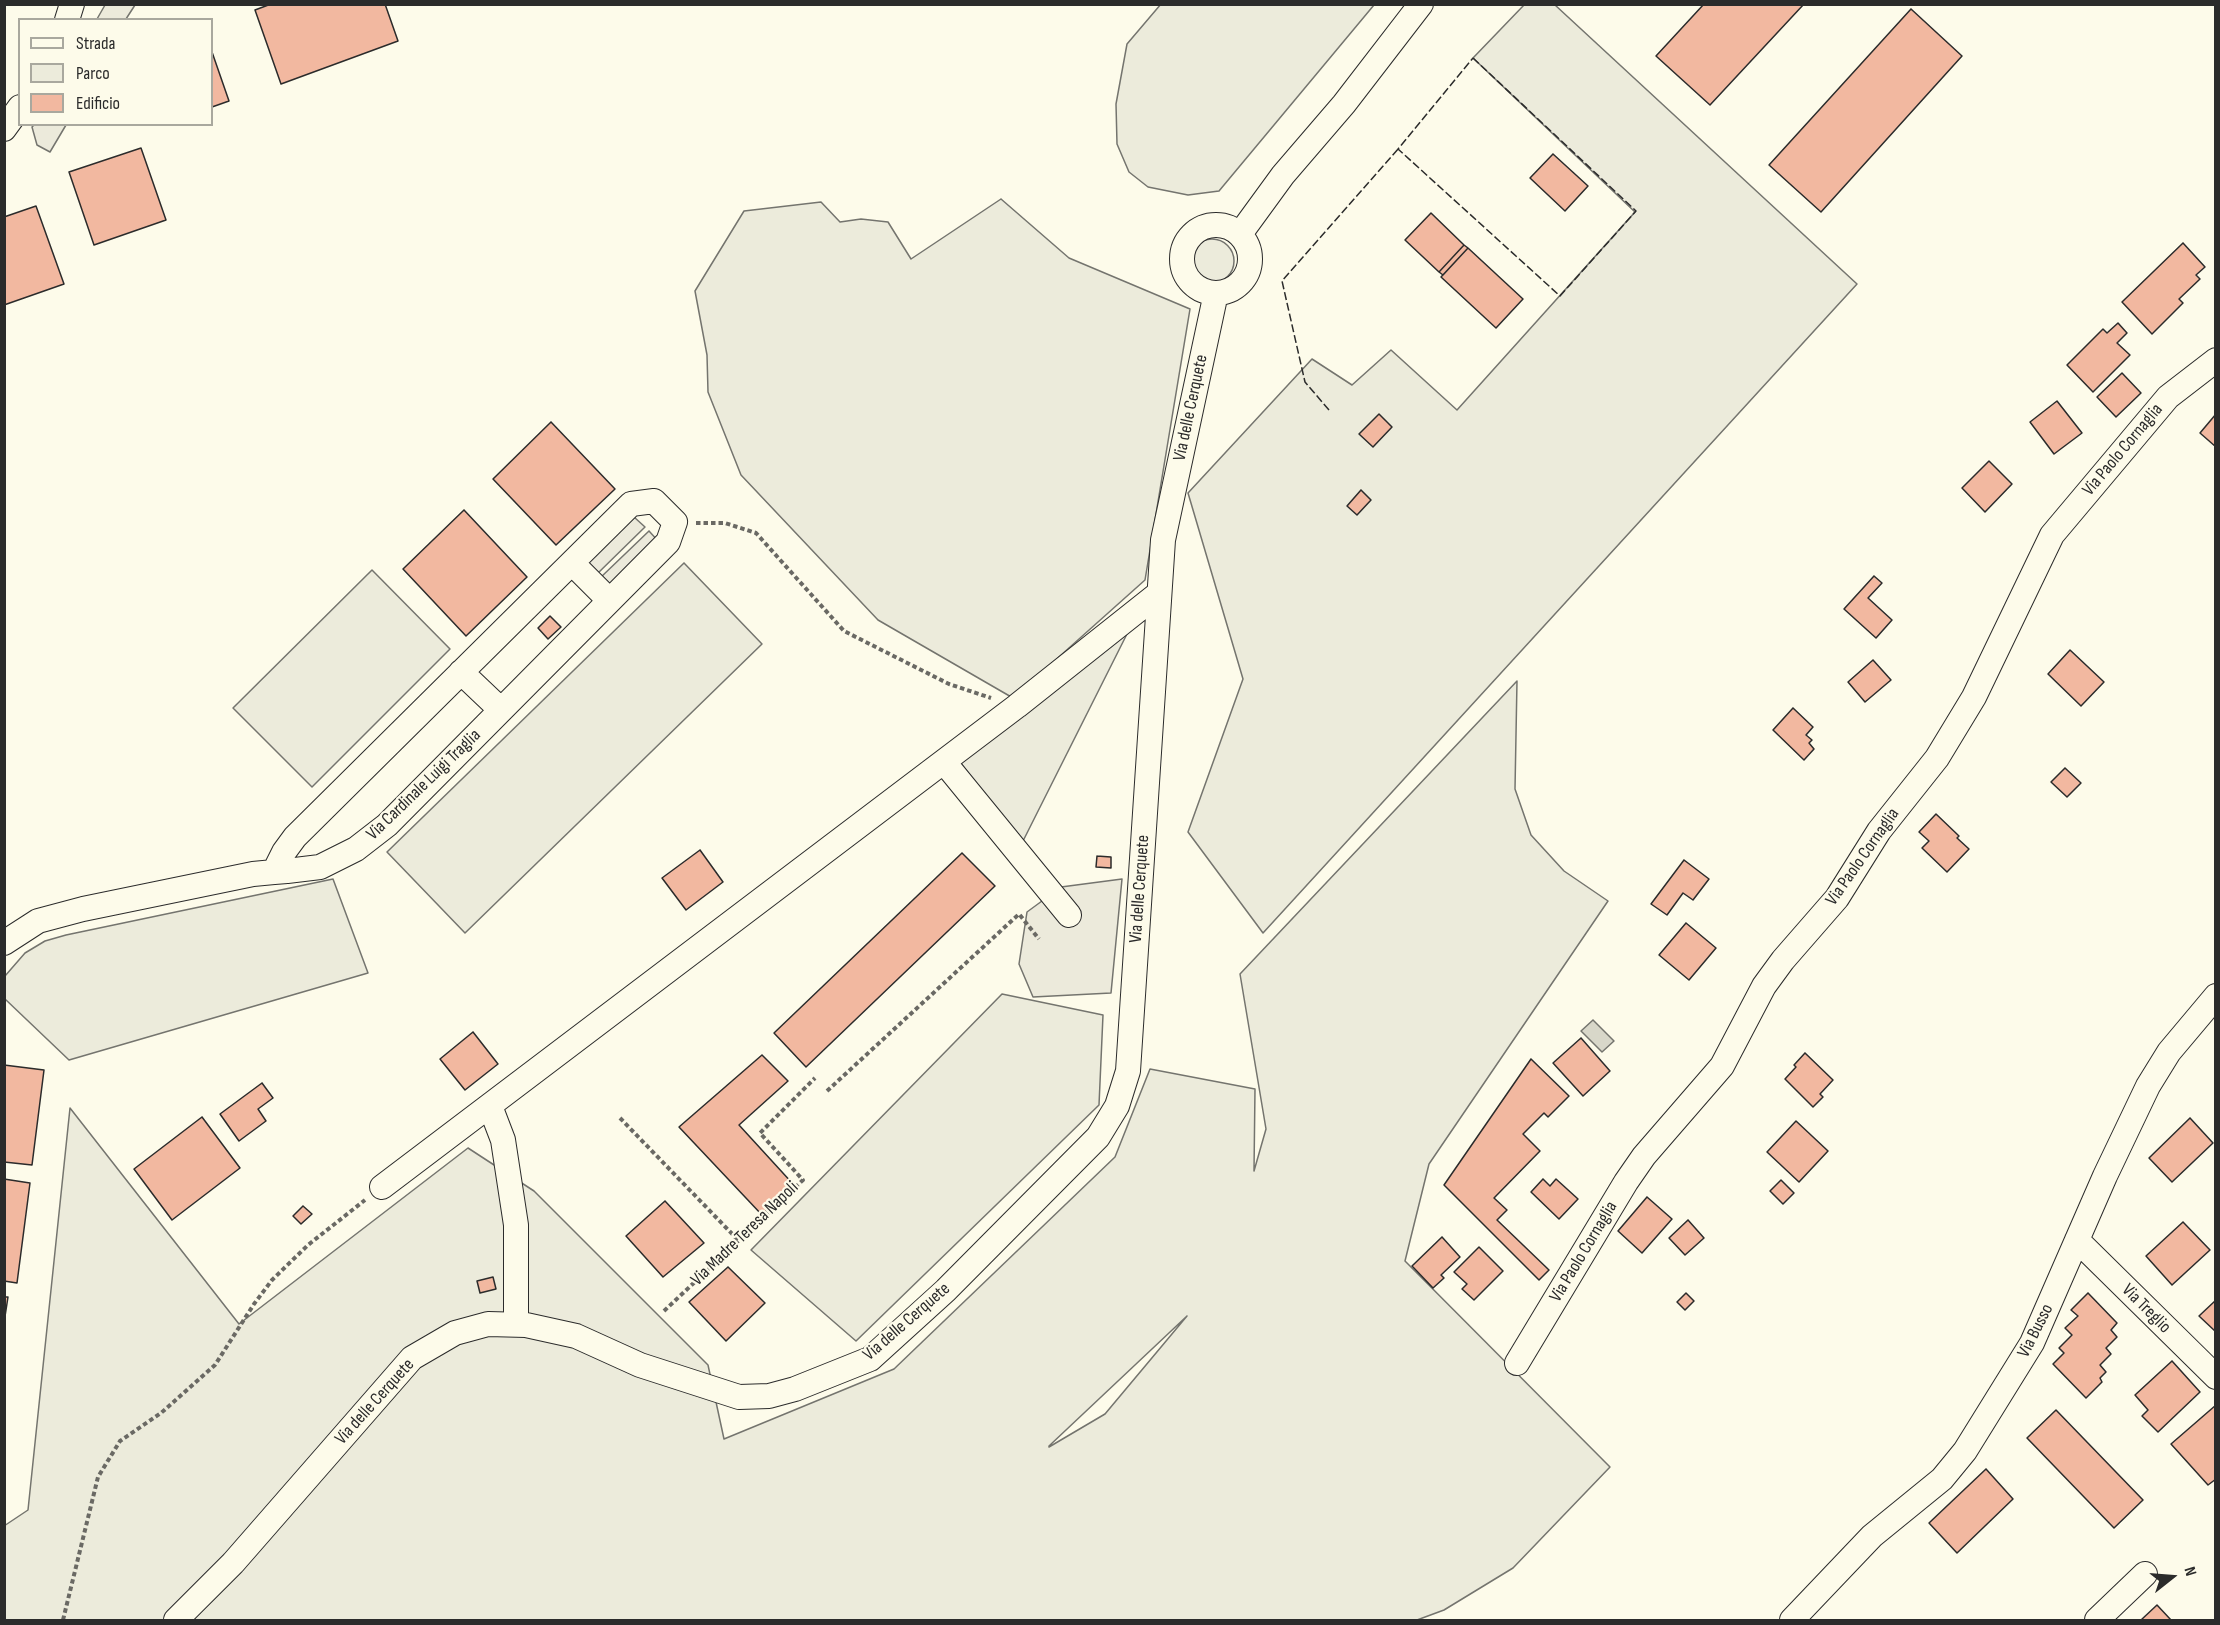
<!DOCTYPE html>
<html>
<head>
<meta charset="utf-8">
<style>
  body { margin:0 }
  #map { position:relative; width:2220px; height:1625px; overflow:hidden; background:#fdfbea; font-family:"Sofia Sans Condensed",sans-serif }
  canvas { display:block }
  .frame { position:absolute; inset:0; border:6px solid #2b2b2b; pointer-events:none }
  .legend { position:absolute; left:18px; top:18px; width:195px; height:108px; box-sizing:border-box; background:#fdfbea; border:2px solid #a9a89e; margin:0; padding:8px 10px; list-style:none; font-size:18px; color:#2b2b2b }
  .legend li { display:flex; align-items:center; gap:12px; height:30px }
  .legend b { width:30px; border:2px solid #a9a89e }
  .north { position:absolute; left:2142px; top:1547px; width:60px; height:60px; -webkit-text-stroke:4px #fdfbea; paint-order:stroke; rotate:73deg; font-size:16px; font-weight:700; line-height:24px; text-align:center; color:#2b2b2b }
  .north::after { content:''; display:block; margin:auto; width:21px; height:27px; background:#2b2b2b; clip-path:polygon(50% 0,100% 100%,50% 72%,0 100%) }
</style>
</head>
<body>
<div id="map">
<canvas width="2220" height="1625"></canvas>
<div class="frame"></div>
<ul class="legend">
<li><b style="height:8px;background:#fdfbea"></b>Strada</li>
<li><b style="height:16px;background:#ecebdb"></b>Parco</li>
<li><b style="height:16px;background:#f2b8a0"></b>Edificio</li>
</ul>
<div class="north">N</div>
</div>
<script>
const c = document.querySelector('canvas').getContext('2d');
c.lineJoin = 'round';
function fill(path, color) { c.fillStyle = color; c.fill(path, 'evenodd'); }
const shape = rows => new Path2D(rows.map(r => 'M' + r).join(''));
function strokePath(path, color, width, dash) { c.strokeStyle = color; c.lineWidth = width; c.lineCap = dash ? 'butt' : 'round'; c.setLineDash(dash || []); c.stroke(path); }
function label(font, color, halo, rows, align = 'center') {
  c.font = font + ' "Sofia Sans Condensed",sans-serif'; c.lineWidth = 4.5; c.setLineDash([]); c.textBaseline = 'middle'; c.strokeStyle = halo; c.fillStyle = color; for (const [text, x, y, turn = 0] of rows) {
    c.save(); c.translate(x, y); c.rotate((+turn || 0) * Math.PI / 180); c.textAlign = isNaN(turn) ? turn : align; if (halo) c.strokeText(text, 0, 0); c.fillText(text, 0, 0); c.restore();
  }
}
const green = shape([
  [1161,4,1374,4,1374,5,1219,191,1188,195,1148,187,1129,172,1117,144,1116,104,1127,44,1161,4],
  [1524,5,1555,5,1857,284,1263,933,1188,832,1243,679,1188,493,1312,359,1352,385,1391,350,1457,410,1635,212,1473,58,1524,5],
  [1001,199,1069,258,1190,309,1145,580,1013,698,878,620,741,475,708,392,707,355,695,291,744,211,821,202,840,222,861,219,888,222,911,259,1001,199],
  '1190 261a22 22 0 1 1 44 0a22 22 0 1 1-44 0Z',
  [684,563,762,644,465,933,387,852,684,563],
  [372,570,450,649,312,787,233,708,372,570],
  [1131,626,1022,843,959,761,1131,626],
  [1517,681,1515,789,1531,835,1564,871,1608,901,1429,1164,1405,1261,1610,1467,1513,1568,1444,1610,1417,1620,5,1620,4,1526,28,1510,70,1108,239,1324,468,1148,534,1191,708,1365,724,1439,894,1369,1115,1157,1150,1069,1255,1089,1254,1171,1266,1129,1240,974,1517,681],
  [1187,1316,1105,1414,1049,1447,1049,1446,1187,1316],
  [333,879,368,973,69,1060,5,999,5,976,25,953,45,941,66,935,333,879],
  [1002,994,1103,1015,1099,1105,856,1341,751,1250,1002,994]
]);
fill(green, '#ecebdb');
strokePath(green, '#74746e', 1.5);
const parking = shape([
  [105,5,105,4,135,5,126,19,97,19,105,5],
  [34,125,34,124,66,125,50,152,37,145,32,127,34,125],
  [634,517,645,527,597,574,587,563,634,517],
  [649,531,659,542,611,588,600,578,649,531],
  [1122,879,1111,993,1033,997,1019,964,1027,912,1061,887,1122,879]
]);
fill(parking, '#eceadb');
strokePath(parking, '#74746e', 1.5);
const water = shape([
  [1593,1020,1614,1041,1602,1052,1581,1031,1593,1020]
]);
fill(water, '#d8d7c9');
strokePath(water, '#74746e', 1.5);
const building = shape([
  [271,4,385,4,398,41,281,84,255,10,271,4],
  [1704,4,1804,4,1710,105,1656,56,1704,4],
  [1911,9,1962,56,1821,212,1769,165,1911,9],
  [212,52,229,101,212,107,212,52],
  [141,148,166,220,94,245,69,172,141,148],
  [1553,154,1588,186,1565,211,1530,178,1553,154],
  [36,206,64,284,4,305,4,217,36,206],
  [1431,213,1464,245,1439,272,1405,240,1431,213],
  [2183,243,2205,267,2196,275,2200,279,2179,299,2183,303,2152,334,2122,302,2183,243],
  [1464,245,1468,248,1443,275,1439,272,1464,245],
  [1468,248,1523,299,1496,328,1441,277,1468,248],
  [2118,323,2127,333,2117,343,2130,355,2093,392,2067,365,2103,329,2107,333,2118,323],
  [2122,373,2141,393,2116,417,2097,397,2122,373],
  [2057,401,2082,433,2054,454,2030,422,2057,401],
  [1379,414,1392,427,1373,447,1359,434,1379,414],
  [2216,414,2216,447,2200,433,2216,414],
  [551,422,615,489,556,545,493,479,551,422],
  [1989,461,2012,484,1985,512,1962,488,1989,461],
  [1361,490,1371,500,1357,515,1347,506,1361,490],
  [464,510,527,577,466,636,403,569,464,510],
  [1874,576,1882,583,1868,598,1892,620,1876,638,1844,609,1874,576],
  [550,616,561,627,548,639,538,628,550,616],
  [2070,650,2104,682,2081,706,2048,674,2070,650],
  [1873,660,1891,680,1865,702,1848,682,1873,660],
  [1793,708,1813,727,1806,735,1812,740,1809,743,1814,749,1804,760,1773,730,1793,708],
  [2065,768,2081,783,2067,797,2051,782,2065,768],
  [1936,814,1959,836,1957,838,1969,849,1947,872,1922,848,1929,841,1919,832,1936,814],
  [700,850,723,882,686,910,662,878,700,850],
  [962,853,995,886,806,1067,774,1033,962,853],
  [1097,856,1111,857,1111,868,1096,867,1097,856],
  [1684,860,1709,879,1693,900,1683,893,1667,915,1651,904,1684,860],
  [1686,923,1716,948,1689,980,1659,955,1686,923],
  [473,1032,498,1064,465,1090,440,1059,473,1032],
  [1581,1038,1610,1071,1583,1096,1553,1063,1581,1038],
  [1805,1053,1833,1080,1820,1094,1823,1097,1813,1107,1785,1079,1796,1067,1794,1065,1805,1053],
  [762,1055,788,1081,739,1125,793,1184,762,1215,679,1127,762,1055],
  [1531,1059,1569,1096,1548,1117,1544,1113,1523,1134,1540,1151,1494,1198,1507,1210,1497,1220,1549,1270,1539,1280,1444,1185,1531,1059],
  [4,1065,44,1070,32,1165,4,1162,4,1065],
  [262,1083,273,1098,258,1109,266,1121,239,1141,220,1114,262,1083],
  [202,1117,240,1168,172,1220,134,1169,202,1117],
  [2190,1118,2213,1143,2172,1182,2149,1158,2190,1118],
  [1796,1121,1828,1151,1799,1182,1767,1152,1796,1121],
  [4,1179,30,1183,17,1283,4,1281,4,1179],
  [1543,1179,1550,1186,1556,1179,1578,1199,1559,1219,1531,1192,1543,1179],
  [1781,1180,1794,1193,1783,1204,1770,1191,1781,1180],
  [1647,1197,1672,1219,1642,1253,1618,1231,1647,1197],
  [665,1201,704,1243,663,1277,626,1236,665,1201],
  [303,1206,312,1214,301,1224,293,1216,303,1206],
  [1688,1220,1704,1238,1685,1255,1669,1238,1688,1220],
  [2183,1222,2210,1250,2172,1285,2146,1256,2183,1222],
  [1442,1237,1460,1257,1441,1275,1444,1278,1433,1288,1412,1266,1442,1237],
  [1479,1247,1503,1271,1474,1300,1462,1289,1467,1284,1454,1272,1479,1247],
  [728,1267,765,1303,726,1341,689,1302,728,1267],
  [493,1277,496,1289,480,1293,477,1281,493,1277],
  [1686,1293,1694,1301,1685,1310,1677,1302,1686,1293],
  [2088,1293,2117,1323,2111,1330,2117,1337,2106,1348,2111,1354,2100,1365,2106,1372,2100,1378,2102,1382,2086,1398,2053,1364,2064,1353,2059,1348,2072,1335,2065,1328,2078,1316,2071,1310,2088,1293],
  [4,1297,8,1297,4,1323,4,1297],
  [2216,1300,2216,1332,2199,1316,2216,1300],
  [2172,1361,2200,1392,2158,1432,2142,1416,2148,1410,2135,1395,2172,1361],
  [2216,1405,2216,1479,2208,1485,2171,1444,2216,1405],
  [2056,1410,2143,1500,2114,1528,2027,1438,2056,1410],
  [1986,1469,2013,1499,1957,1553,1929,1523,1986,1469],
  [2157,1605,2171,1620,2141,1620,2157,1605]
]);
fill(building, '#f2b8a0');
strokePath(building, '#2b2b2b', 1.5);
const minor = shape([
  [67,20,72,4],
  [4,129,20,107],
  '1182 259a34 34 0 1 1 68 0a34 34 0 1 1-68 0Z',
  [1240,234,1283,175,1344,104,1421,4],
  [572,563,609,600],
  [461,672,501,710],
  [944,762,1069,915],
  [4,943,38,921,83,909,253,874,274,872,287,871,320,867,356,849,387,825,668,542,675,522,654,501,631,504,295,837,284,852,274,872],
  [490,1106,503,1140,516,1225,516,1324],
  [382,1187,1017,706,1158,594],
  [2077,1240,2216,1377],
  [1517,1363,1626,1182,1644,1156,1722,1066,1764,986,1783,960,1837,898,1879,831,1937,758,1974,697,2052,535,2168,397,2216,360],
  [176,1620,233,1563,412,1358,455,1333,488,1324,526,1325,576,1336,640,1365,739,1397,769,1396,795,1389,870,1359,946,1290,1098,1137,1117,1106,1128,1071,1163,540,1216,293],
  [1792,1620,1872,1536,1942,1479,1965,1451,2032,1343,2105,1176,2148,1086,2169,1052,2216,996],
  [2097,1620,2145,1574]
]);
strokePath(minor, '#2b2b2b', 26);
strokePath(shape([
  [696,523,725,523,756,533,844,631,949,684,991,698],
  [827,1091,1019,914,1039,939],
  [620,1118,739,1241],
  [664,1311,803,1180,760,1133,815,1078],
  [63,1620,98,1477,120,1441,161,1413,215,1365,254,1304,272,1280,308,1245,365,1200]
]), '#6a6964', 4, [4.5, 3]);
strokePath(minor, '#fdfbea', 24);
strokePath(shape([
  [1473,58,1636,211,1560,296,1398,149,1473,58],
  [1329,410,1305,382,1282,281,1398,149]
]), '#2b2b2b', 1.5, [8, 3]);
label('18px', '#2b2b2b', '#fdfbea', [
  ["Via delle Cerquete",1191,408,-78],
  ["Via Paolo Cornaglia",2123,450,-50],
  ["Via Cardinale Luigi Traglia",424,785,-44],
  ["Via Paolo Cornaglia",1863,857,-55],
  ["Via delle Cerquete",1140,889,-86],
  ["Via Madre Teresa Napoli",745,1234,-44],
  ["Via Paolo Cornaglia",1584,1252,-59],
  ["Via Treglio",2146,1309,45],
  ["Via delle Cerquete",907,1322,-41],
  ["Via Busso",2036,1331,-63],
  ["Via delle Cerquete",375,1402,-48]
]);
</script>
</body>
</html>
